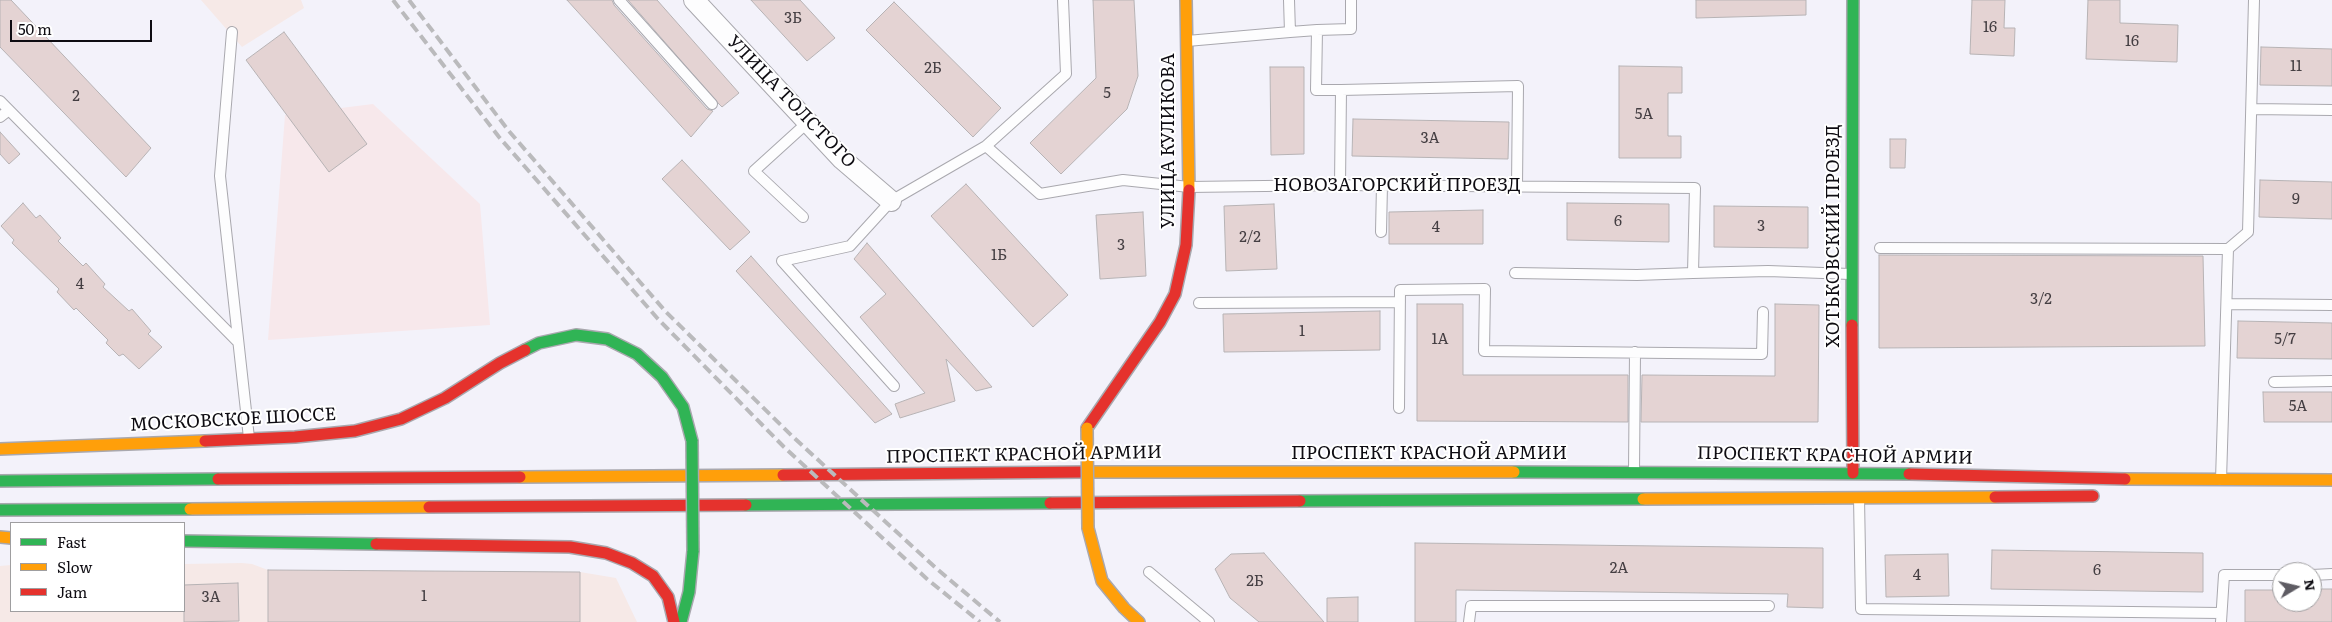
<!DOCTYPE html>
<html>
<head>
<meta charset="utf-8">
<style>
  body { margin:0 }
  #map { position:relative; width:2332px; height:622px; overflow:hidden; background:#f3f2fa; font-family:Literata,serif }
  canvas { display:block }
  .legend { position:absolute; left:10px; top:522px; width:175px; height:90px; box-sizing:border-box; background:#fff; border:1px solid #9f9ea0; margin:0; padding:6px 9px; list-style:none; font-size:15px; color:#0e0c12 }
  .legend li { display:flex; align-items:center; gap:10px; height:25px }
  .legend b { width:25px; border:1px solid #9f9ea0 }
  .north { position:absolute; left:2272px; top:562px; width:50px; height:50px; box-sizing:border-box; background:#fff; border:1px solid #9f9ea0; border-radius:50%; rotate:81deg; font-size:14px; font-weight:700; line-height:20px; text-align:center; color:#0e0c12 }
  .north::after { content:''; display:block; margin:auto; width:18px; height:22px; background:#5e5c63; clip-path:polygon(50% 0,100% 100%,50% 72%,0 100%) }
  .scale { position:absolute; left:10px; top:20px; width:142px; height:22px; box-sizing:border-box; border:2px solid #0e0c12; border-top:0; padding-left:6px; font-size:15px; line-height:18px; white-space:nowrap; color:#0e0c12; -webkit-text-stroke:4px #fff; paint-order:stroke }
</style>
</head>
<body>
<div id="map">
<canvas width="2332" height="622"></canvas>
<ul class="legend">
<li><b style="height:6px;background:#30b455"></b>Fast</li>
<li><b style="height:6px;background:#ff9f0a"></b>Slow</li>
<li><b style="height:6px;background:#e5322d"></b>Jam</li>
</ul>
<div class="north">N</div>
<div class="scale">50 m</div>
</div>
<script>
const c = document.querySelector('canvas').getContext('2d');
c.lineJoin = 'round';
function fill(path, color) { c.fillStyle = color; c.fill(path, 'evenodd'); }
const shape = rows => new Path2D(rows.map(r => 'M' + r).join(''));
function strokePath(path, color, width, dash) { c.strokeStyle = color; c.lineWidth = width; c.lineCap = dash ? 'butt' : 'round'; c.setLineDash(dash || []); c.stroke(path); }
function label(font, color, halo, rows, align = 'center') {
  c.font = font + ' Literata,serif'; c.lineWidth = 4; c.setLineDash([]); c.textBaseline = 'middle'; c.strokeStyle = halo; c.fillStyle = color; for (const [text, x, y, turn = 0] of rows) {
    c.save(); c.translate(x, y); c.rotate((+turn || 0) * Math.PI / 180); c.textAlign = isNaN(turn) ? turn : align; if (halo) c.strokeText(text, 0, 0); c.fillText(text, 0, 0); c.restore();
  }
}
fill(shape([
  [373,104,480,204,490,325,268,340,285,115]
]), '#f7e8eb');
fill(shape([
  [201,0,301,0,304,8,242,47],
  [242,563,252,564,268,570,580,572,616,578,637,622,0,622,0,566,11,565,11,611,184,611,184,564]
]), '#f6e9e7');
const building = shape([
  [0,0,11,0,151,148,126,177,0,47,0,0],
  [567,0,612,0,614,5,707,109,713,111,691,137,567,0],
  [628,0,657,0,739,93,722,107,719,104,628,0],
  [751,0,800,0,835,38,807,61,751,0],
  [1093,0,1134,0,1138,76,1127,109,1061,174,1030,143,1096,78,1093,0],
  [1696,0,1806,0,1806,15,1696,18,1696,0],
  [1972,0,2005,0,2004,28,2015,28,2014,56,1970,54,1972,0],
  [2088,0,2120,0,2120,23,2178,25,2177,62,2086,59,2088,0],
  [894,2,1001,108,973,137,866,30,894,2],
  [284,32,367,144,329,172,246,60,284,32],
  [2261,47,2332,49,2332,86,2260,85,2261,47],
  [1619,66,1682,67,1682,93,1668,93,1668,136,1681,136,1681,158,1619,158,1619,66],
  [1270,67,1304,67,1304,154,1271,155,1270,67],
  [1353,119,1509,122,1508,159,1352,156,1353,119],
  [0,132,20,154,9,164,0,154,0,132],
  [1890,139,1906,139,1905,168,1890,168,1890,139],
  [682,160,750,232,730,250,662,179,682,160],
  [2260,180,2332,182,2332,219,2259,217,2260,180],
  [966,184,1068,295,1033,327,931,216,966,184],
  [23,203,36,218,40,215,61,238,58,241,83,266,86,263,105,284,103,287,129,311,132,309,151,331,148,334,162,347,139,369,123,354,119,356,106,343,108,340,76,308,74,310,57,292,59,289,12,243,14,240,1,226,23,203],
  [1567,203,1669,204,1669,242,1567,240,1567,203],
  [1274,204,1277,269,1226,271,1224,206,1274,204],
  [1714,206,1808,207,1808,248,1714,247,1714,206],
  [1483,210,1483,244,1389,244,1389,212,1483,210],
  [1143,212,1146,276,1100,279,1096,215,1143,212],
  [867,243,992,387,976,391,946,359,955,401,900,418,895,404,925,393,860,317,886,294,854,259,867,243],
  [1879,255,2203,256,2205,346,1879,348,1879,255],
  [751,256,892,414,875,423,736,271,751,256],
  [1417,304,1463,304,1463,375,1628,375,1628,422,1417,421,1417,304],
  [1775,304,1819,305,1818,422,1641,422,1642,375,1775,376,1775,304],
  [1380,311,1380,350,1224,352,1223,314,1380,311],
  [2238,321,2332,323,2332,359,2237,358,2238,321],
  [2263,392,2332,392,2332,422,2264,422,2263,392],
  [1415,543,1823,548,1823,608,1787,607,1788,594,1456,590,1456,622,1415,622,1415,543],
  [1992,550,2203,553,2203,592,1991,589,1992,550],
  [1264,553,1324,622,1259,622,1230,598,1215,569,1231,554,1264,553],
  [1948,554,1949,596,1886,597,1885,555,1948,554],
  [268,570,580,572,580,622,268,622,268,570],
  [238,583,239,621,184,622,184,585,238,583],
  [2312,589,2332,589,2332,622,2245,622,2245,590,2282,590,2282,602,2312,602,2312,589],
  [1358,597,1358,622,1327,622,1327,598,1358,597]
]);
fill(building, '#e4d3d3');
strokePath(building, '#b7b3b5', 1);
const lane = shape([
  [619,0,712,104],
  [1317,30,1351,29,1351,0],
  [232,32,220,176,249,438],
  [1290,32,1317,30,1316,90,1341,90],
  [1187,41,1290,32,1289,0],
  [0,101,238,342],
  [2252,109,2332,110],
  [0,117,9,110],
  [986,146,1066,74,1063,0],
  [1340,185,1341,90,1518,86,1517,186],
  [803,217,754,171,808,122],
  [1381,232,1382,185],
  [1880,248,2228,249,2248,232,2254,0],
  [1515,273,1637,275,1693,273],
  [1199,303,1400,302],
  [2227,304,2332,305],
  [2274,382,2332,381],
  [894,386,782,261,850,246,891,201,986,146,1040,194,1123,180,1189,187,1340,185,1695,188,1693,273,1768,271,1850,274],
  [1399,408,1400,290,1485,289,1484,351,1762,354,1763,312],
  [1634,471,1635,352],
  [2221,480,2228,249],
  [1859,498,1861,609,2221,613],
  [1149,572,1209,622],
  [2312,575,2332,574],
  [1469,622,1471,606,1769,606],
  [2221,622,2224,575,2282,575]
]);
const street = shape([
  [694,0,842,159,891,201]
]);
const fast = shape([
  [1852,325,1853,0],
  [525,350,539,343,576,335,607,339,637,354,662,377,683,407,692,441],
  [1514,472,1909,474],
  [0,481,218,479],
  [1300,501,1643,499],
  [746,505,1050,503],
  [0,510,190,509],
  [184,541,376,544],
  [681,622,689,592,693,551]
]);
const slow = shape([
  [1186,0,1189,190],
  [0,449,205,441],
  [1084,472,1514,472],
  [520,477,783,475],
  [2125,479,2332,480],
  [1643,499,1995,497],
  [190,509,429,507],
  [1088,528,1102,581,1124,608,1139,622],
  [0,537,11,538]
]);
const jam = shape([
  [1852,325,1853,473],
  [1087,428,1160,322,1175,294,1186,245,1189,190],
  [205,441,295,437,355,431,401,419,445,398,500,363,525,350],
  [1909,474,2125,479],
  [783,475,1084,472],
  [218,479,520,477],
  [1995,497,2093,496],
  [1050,503,1300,501],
  [429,507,746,505],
  [376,544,570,547,606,553,632,563,653,576,668,597,674,622]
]);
strokePath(lane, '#a9a8ae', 12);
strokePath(street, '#a9a8ae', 22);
strokePath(fast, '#a9a8ae', 14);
strokePath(slow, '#a9a8ae', 14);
strokePath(jam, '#a9a8ae', 14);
strokePath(lane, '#fdfdfe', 10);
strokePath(street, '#fdfdfe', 20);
strokePath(fast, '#30b455', 11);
strokePath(slow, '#ff9f0a', 11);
strokePath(jam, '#e5322d', 11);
strokePath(shape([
  [393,0,499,137,658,319,784,447,927,579,980,622],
  [409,0,508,130,666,312,792,436,937,569,1000,622]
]), '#bababc', 4, [10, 5]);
const fastBridge = shape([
  [692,441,693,551]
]);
const slowBridge = shape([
  [1087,428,1088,528]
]);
strokePath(fastBridge, '#a9a8ae', 14, []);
strokePath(slowBridge, '#a9a8ae', 14, []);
strokePath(fastBridge, '#30b455', 11);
strokePath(slowBridge, '#ff9f0a', 11);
label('15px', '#443e42', null, [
  ["3Б",793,19],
  ["16",1990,28],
  ["16",2132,42],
  ["11",2296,67],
  ["2Б",933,69],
  ["5",1107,94],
  ["2",76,97],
  ["5А",1644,115],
  ["3А",1430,139],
  ["9",2296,200],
  ["6",1618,222],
  ["3",1761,227],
  ["4",1436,228],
  ["2/2",1250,238],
  ["3",1121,246],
  ["1Б",999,256],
  ["4",80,285],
  ["3/2",2041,300],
  ["1",1302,332],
  ["1А",1440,340],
  ["5/7",2285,340],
  ["5А",2298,407],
  ["2А",1619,569],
  ["6",2097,571],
  ["4",1917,576],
  ["2Б",1255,582],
  ["1",424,597],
  ["3А",211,598]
]);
label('18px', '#0e0c12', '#fff', [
  ["УЛИЦА ТОЛСТОГО",791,102,46],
  ["УЛИЦА КУЛИКОВА",1169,141,-90],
  ["НОВОЗАГОРСКИЙ ПРОЕЗД",1397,186],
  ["ХОТЬКОВСКИЙ ПРОЕЗД",1834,236,-90],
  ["МОСКОВСКОЕ ШОССЕ",233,420,-3],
  ["ПРОСПЕКТ КРАСНОЙ АРМИИ",1429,454],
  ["ПРОСПЕКТ КРАСНОЙ АРМИИ",1024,455,-1],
  ["ПРОСПЕКТ КРАСНОЙ АРМИИ",1835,456,1]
]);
</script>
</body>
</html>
